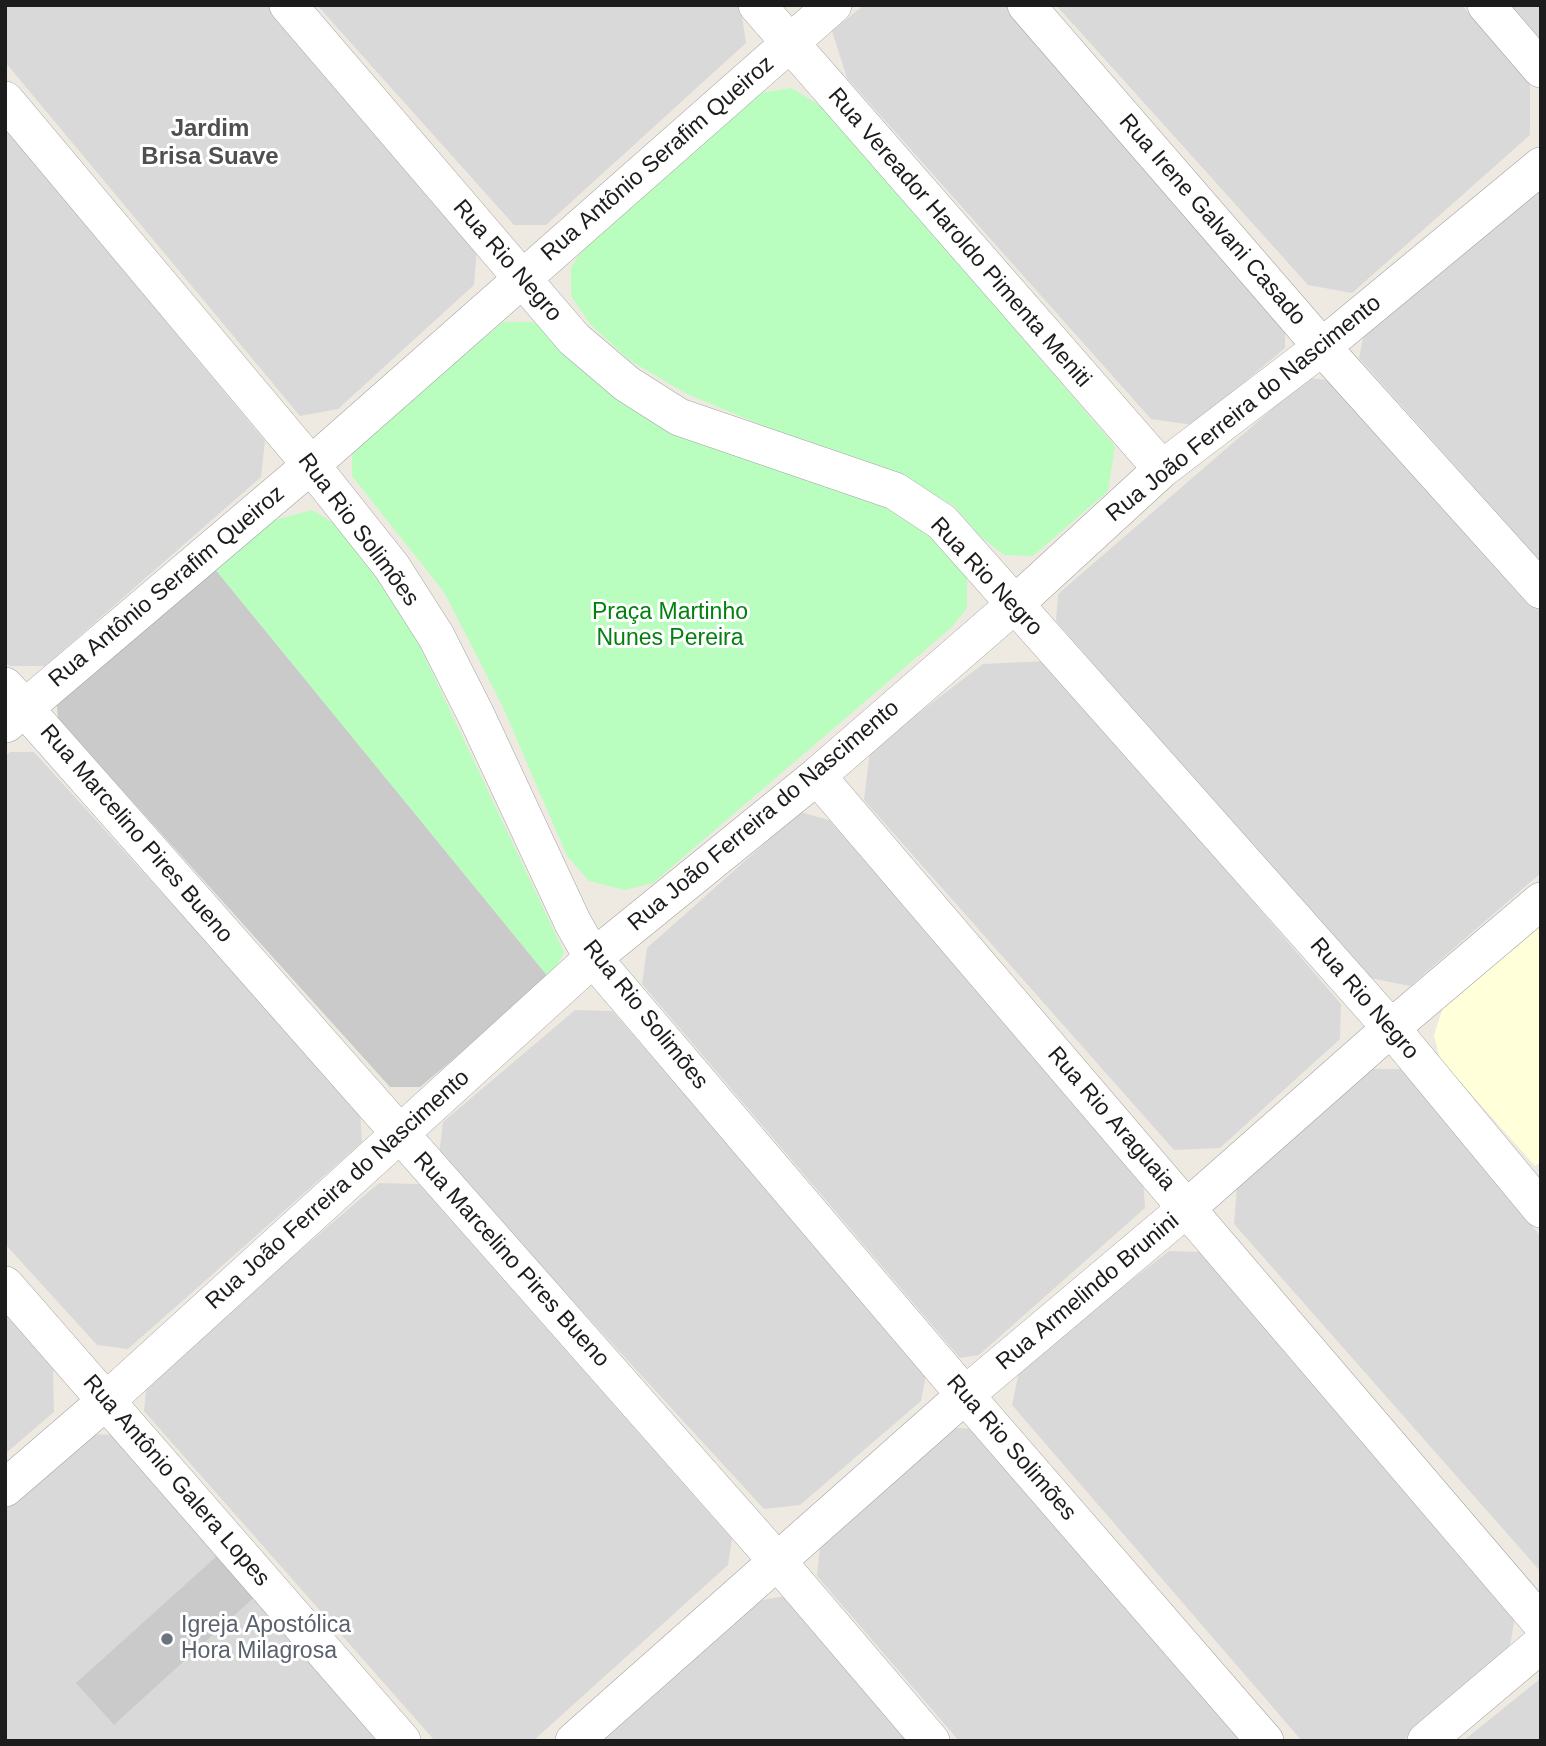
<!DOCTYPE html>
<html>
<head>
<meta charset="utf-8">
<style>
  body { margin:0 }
  #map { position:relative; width:1546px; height:1746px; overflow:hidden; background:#efeae1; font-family:Helvetica,sans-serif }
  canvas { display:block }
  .frame { position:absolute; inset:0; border:7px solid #1c1c1c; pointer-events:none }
</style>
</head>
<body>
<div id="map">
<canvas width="1546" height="1746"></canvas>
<div class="frame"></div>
</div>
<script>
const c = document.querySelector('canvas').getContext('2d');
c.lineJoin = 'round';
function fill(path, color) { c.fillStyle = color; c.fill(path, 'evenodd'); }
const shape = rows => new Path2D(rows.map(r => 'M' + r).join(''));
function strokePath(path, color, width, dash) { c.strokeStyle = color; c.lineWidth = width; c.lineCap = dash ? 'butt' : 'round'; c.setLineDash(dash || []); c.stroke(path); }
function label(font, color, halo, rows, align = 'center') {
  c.font = font + ' Helvetica,sans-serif'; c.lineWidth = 6; c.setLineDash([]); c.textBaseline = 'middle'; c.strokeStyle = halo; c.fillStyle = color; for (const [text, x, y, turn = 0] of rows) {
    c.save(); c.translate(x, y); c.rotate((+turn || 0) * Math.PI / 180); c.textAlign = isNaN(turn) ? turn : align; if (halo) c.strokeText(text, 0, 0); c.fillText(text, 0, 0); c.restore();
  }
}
fill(shape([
  [5,5,267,5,477,247,474,285,338,409,300,416,5,62],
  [317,5,737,5,741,10,746,43,546,225,514,225],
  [864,5,1008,5,1285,320,1285,348,1193,425,1151,419,847,78,832,31],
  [1056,5,1462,5,1530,85,1530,135,1352,293,1308,285],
  [1504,5,1541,5,1541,48],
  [5,127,265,441,261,477,45,666,9,666,5,662],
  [1541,189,1541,562,1359,358,1365,329],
  [1308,378,1339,381,1541,610,1541,873,1410,986,1365,977,1056,621,1058,594],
  [1047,661,1341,1004,1340,1039,1220,1148,1174,1150,864,800,870,750,983,664],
  [10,752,34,752,360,1111,362,1142,128,1349,97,1345,5,1244,5,756],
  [800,812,829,820,1143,1176,1145,1208,979,1355,960,1358,642,984,647,948],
  [575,1010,612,1011,927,1370,921,1401,800,1505,764,1509,439,1155,443,1122],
  [1365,1069,1407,1069,1541,1237,1541,1572,1234,1224,1237,1185],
  [379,1183,419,1184,732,1539,728,1565,533,1741,435,1741,144,1411,147,1381],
  [1169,1251,1202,1252,1515,1617,1509,1652,1402,1741,1302,1741,1012,1405,1020,1367],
  [5,1314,53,1369,54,1412,5,1454],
  [955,1428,982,1429,1247,1741,959,1741,817,1576,820,1546],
  [87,1434,118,1435,220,1553,77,1683,114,1725,257,1595,383,1741,5,1741,5,1506],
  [791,1595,913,1741,598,1741,751,1602],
  [1541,1678,1541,1741,1463,1741]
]), '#dad9d9');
fill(shape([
  [1541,924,1541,1162,1535,1166,1440,1059,1434,1035,1444,1005]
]), '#ffffda');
fill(shape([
  [215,569,550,979,420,1087,390,1087,58,719,56,696],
  [220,1553,257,1595,114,1725,76,1683]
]), '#cacaca');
fill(shape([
  [791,88,828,110,1115,446,1108,491,1033,556,1004,555,980,536,954,506,896,473,780,433,685,393,629,360,591,325,571,296,571,267,586,245,760,93],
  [503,322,534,322,560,346,673,431,893,510,934,536,967,572,967,608,952,627,653,883,625,890,589,881,567,856,502,705,444,592,352,476,352,447],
  [312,510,338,526,407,619,564,952,550,979,215,569,275,520]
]), '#b9fdbf');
const minor = shape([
  [288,5,574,339,627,384,679,417,895,491,942,522,1391,1028,1541,1209],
  [757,5,1162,469],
  [1026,5,1322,347,1541,590],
  [1486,5,1541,69],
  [5,100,311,465,392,567,436,636,476,715,573,923,593,958,965,1395,1265,1741],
  [5,686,778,1562,931,1741],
  [6,724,311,465,833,5],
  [817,776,1541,1623],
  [5,1285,402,1741],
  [5,1488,106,1401,593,958,817,776,1014,605,1162,469,1322,347,1541,166],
  [574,1741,965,1395,1187,1208,1391,1028,1541,901],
  [1426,1741,1541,1644]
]);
strokePath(minor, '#a3a3a3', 38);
strokePath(minor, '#fff', 37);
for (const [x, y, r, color] of [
  [167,1639,7,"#6b7280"]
]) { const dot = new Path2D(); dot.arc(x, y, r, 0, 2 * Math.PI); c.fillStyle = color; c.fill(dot); strokePath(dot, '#fff', 2.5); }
label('23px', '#1c1c1c', '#fff', [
  ["Rua Antônio Serafim Queiroz",658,159,-41],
  ["Rua Irene Galvani Casado",1212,220,49],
  ["Rua Vereador Haroldo Pimenta Meniti",959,238,49],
  ["Rua Rio Negro",507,261,49],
  ["Rua João Ferreira do Nascimento",1244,409,-39],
  ["Rua Rio Solimões",358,530,53],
  ["Rua Rio Negro",986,577,47],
  ["Rua Antônio Serafim Queiroz",167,587,-40],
  ["Rua João Ferreira do Nascimento",764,816,-40],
  ["Rua Marcelino Pires Bueno",136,834,49],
  ["Rua Rio Negro",1364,999,49],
  ["Rua Rio Solimões",645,1015,51],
  ["Rua Rio Araguaia",1111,1119,49],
  ["Rua João Ferreira do Nascimento",338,1190,-42],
  ["Rua Marcelino Pires Bueno",511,1260,48],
  ["Rua Armelindo Brunini",1088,1292,-40],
  ["Rua Rio Solimões",1011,1448,49],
  ["Rua Antônio Galera Lopes",176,1481,49]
]);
label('23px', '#03810f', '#fff', [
  ["Praça Martinho",670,613],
  ["Nunes Pereira",670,639]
]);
label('23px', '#5b616d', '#fff', [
  ["Igreja Apostólica",181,1626],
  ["Hora Milagrosa",181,1652]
], 'left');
label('bold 24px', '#4f4f4f', '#fff', [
  ["Jardim",210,129],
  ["Brisa Suave",210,157]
]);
</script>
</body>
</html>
